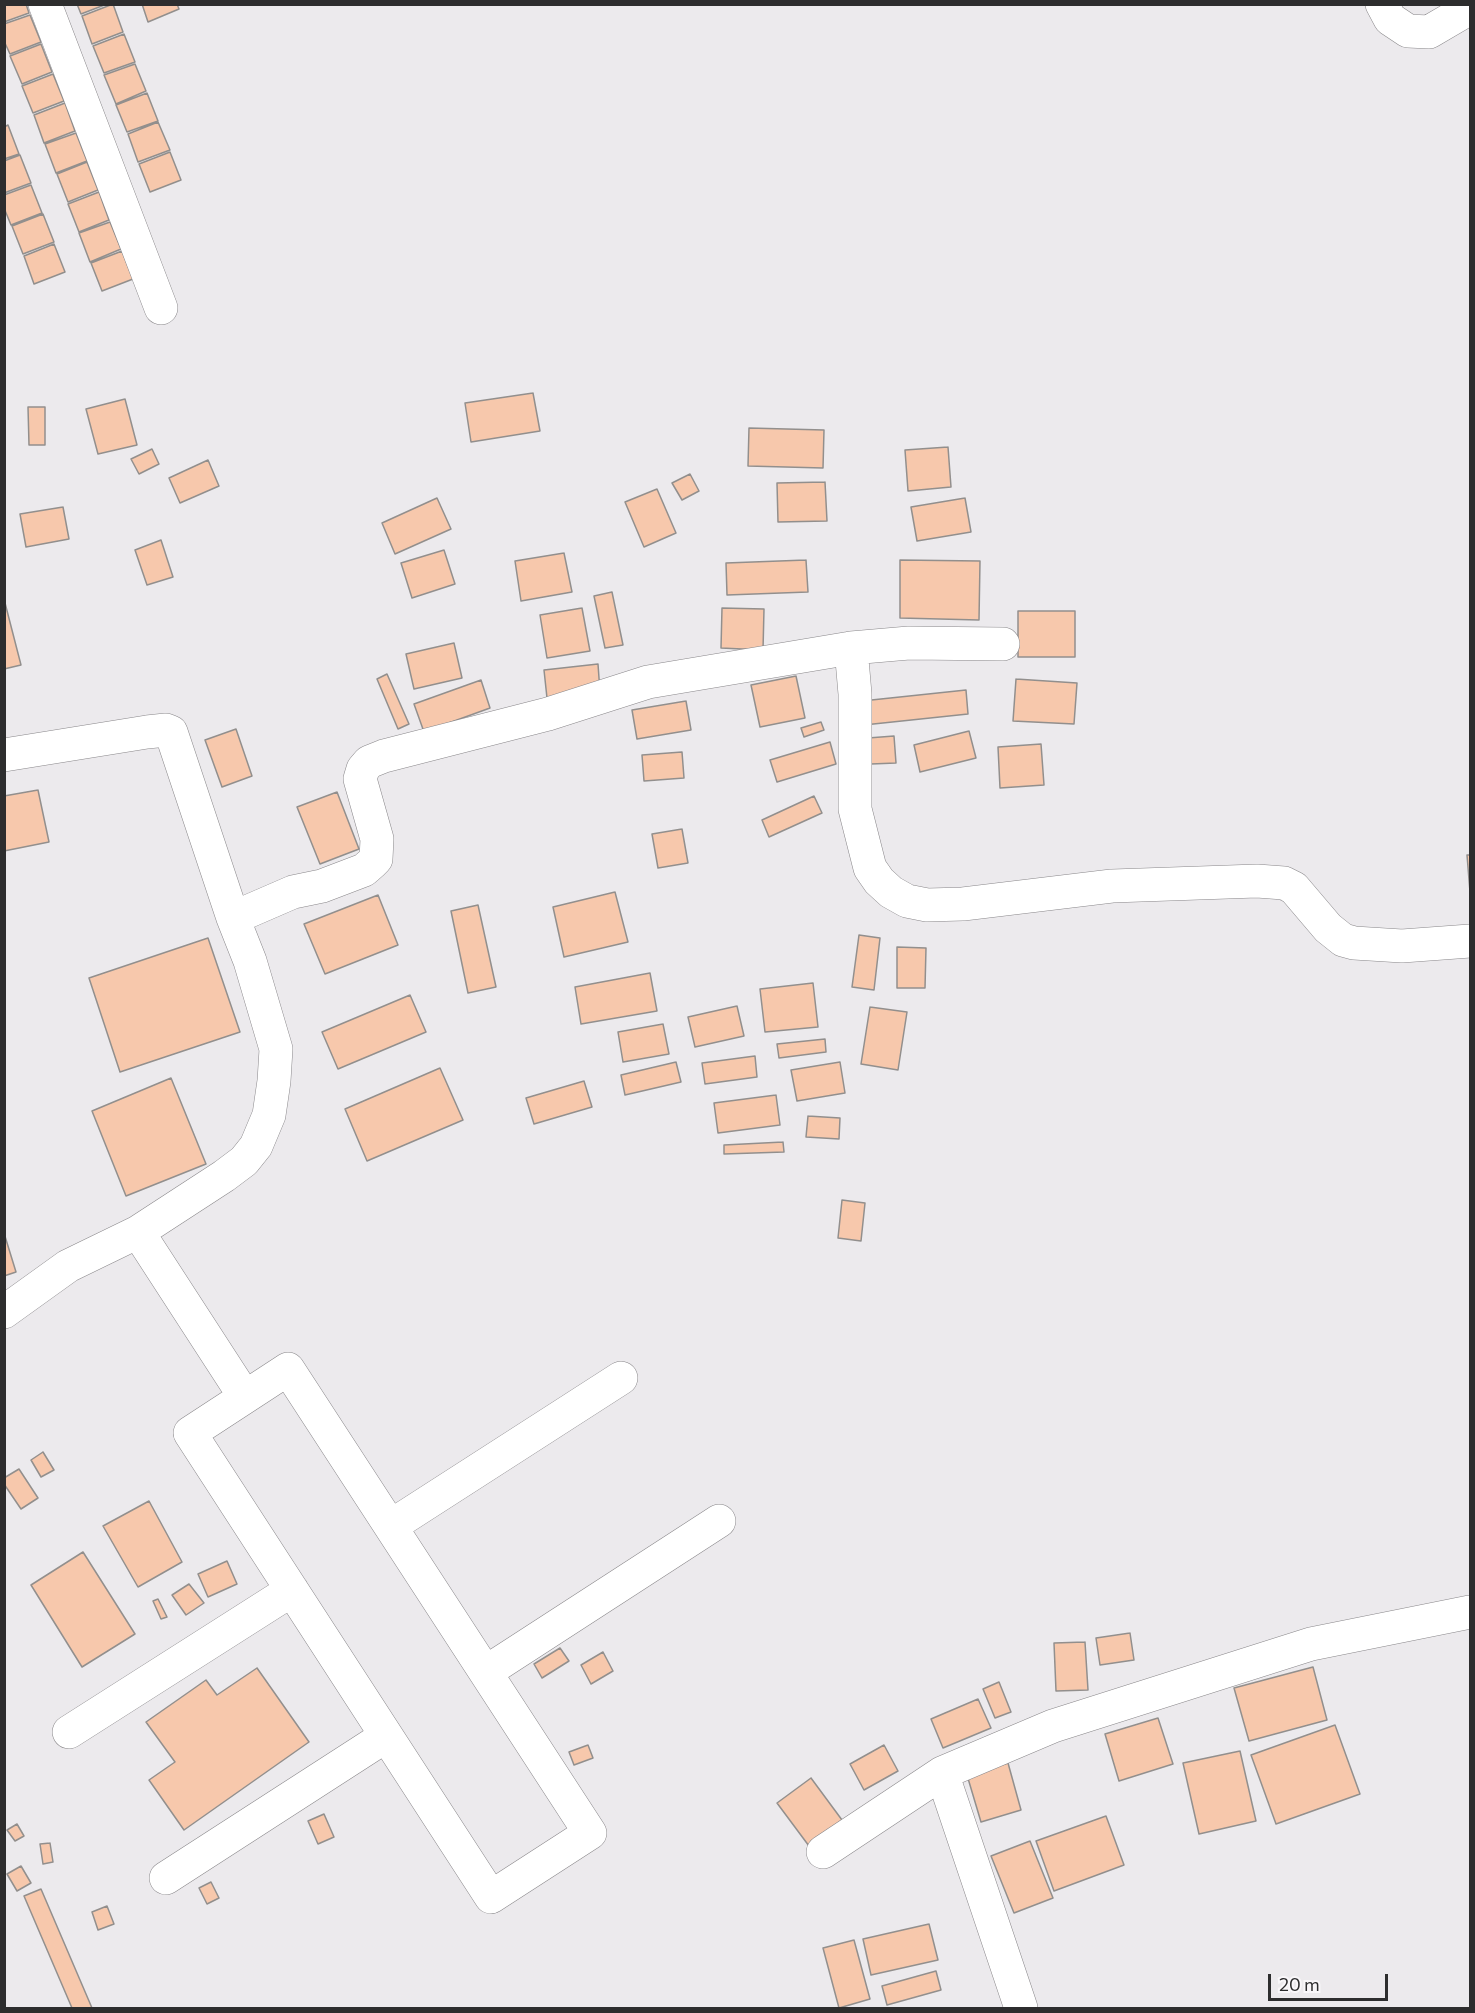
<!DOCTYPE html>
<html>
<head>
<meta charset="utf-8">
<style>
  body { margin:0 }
  #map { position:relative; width:1475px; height:2013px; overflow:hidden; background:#eceaed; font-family:Commissioner,sans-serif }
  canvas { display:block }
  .frame { position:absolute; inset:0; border:6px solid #2d2d2e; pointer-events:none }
  .scale { position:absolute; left:1268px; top:1974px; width:120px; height:27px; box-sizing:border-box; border:3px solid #2d2d2e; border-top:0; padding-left:8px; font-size:18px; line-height:21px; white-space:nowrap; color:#2d2d2e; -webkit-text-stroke:4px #f9f7fa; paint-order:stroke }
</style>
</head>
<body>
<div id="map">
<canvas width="1475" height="2013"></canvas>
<div class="frame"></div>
<div class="scale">20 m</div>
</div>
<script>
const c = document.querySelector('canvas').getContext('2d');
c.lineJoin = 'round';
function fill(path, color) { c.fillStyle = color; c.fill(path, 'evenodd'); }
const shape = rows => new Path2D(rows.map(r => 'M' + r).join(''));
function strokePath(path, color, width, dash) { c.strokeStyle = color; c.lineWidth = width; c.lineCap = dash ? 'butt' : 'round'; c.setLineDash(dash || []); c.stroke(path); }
const building = shape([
  [4,4,26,4,29,13,4,22,4,4],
  [77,4,107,4,81,14,77,4],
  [113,4,123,32,92,44,82,16,113,4],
  [142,4,177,4,179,9,148,22,142,4],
  [30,15,41,42,10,54,4,41,4,24,30,15],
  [124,34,135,62,104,73,93,46,124,34],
  [41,44,52,72,22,84,10,56,41,44],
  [135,64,146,91,116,104,104,75,135,64],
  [53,74,64,101,33,113,22,86,53,74],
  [147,93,158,121,127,132,116,105,147,93],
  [65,103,75,131,44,143,34,115,65,103],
  [158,122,170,150,138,162,128,134,158,122],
  [8,125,19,154,4,159,4,127,8,125],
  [76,133,87,161,56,173,45,144,76,133],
  [170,152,181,180,150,192,139,164,170,152],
  [20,155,31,183,4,193,4,161,20,155],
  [87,162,98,190,68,202,57,174,87,162],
  [31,185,42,213,11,225,4,208,4,195,31,185],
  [99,192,109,220,79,232,68,204,99,192],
  [43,214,54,242,23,254,12,226,43,214],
  [110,222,121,249,90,262,79,233,110,222],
  [54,244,65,272,34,284,24,256,54,244],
  [122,251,133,279,102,291,91,263,122,251],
  [533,393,540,431,471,442,465,403,533,393],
  [125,399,137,445,98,454,86,409,125,399],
  [28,407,45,407,45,445,29,445,28,407],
  [749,428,824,430,823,468,748,466,749,428],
  [948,447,951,487,908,491,905,450,948,447],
  [152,449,159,464,139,474,131,459,152,449],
  [208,460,219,486,180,503,169,478,208,460],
  [690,474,699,491,682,500,672,483,690,474],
  [825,482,827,521,778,522,777,483,825,482],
  [657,489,676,533,644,547,625,502,657,489],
  [437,498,451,529,395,554,382,523,437,498],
  [965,498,971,532,917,541,911,507,965,498],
  [63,507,69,539,26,547,20,514,63,507],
  [161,540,173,577,147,585,135,550,161,540],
  [444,550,455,584,412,598,401,563,444,550],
  [564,553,572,592,521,601,515,561,564,553],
  [806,560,808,592,727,595,726,563,806,560],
  [900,560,980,561,979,620,900,618,900,560],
  [612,592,623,645,605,648,594,596,612,592],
  [4,599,21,665,4,669,4,599],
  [582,608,590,651,547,658,540,615,582,608],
  [722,608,764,609,763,650,721,648,722,608],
  [1018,611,1075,611,1075,657,1018,657,1018,611],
  [454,643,462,678,414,689,406,654,454,643],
  [598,664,600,692,547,698,544,670,598,664],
  [387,674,409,724,398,729,377,679,387,674],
  [796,676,805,718,760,727,751,685,796,676],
  [1016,679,1077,683,1074,724,1013,721,1016,679],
  [481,680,490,708,424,732,414,704,481,680],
  [966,690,968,714,864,725,862,701,966,690],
  [686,701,691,730,637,739,632,710,686,701],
  [821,722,824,730,804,737,801,728,821,722],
  [236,729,252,776,222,787,205,740,236,729],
  [969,731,976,758,920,772,914,745,969,731],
  [894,736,896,763,871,764,868,738,894,736],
  [830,742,836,764,777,782,770,760,830,742],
  [1041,744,1044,785,1000,788,998,747,1041,744],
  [682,752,684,778,644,781,642,755,682,752],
  [38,790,49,842,4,851,4,796,38,790],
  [337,792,359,849,320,864,297,807,337,792],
  [814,796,822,813,769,837,762,820,814,796],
  [682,829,688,863,658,868,652,834,682,829],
  [1467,855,1470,855,1470,892,1467,855],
  [615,892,628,942,564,957,553,907,615,892],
  [378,895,398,945,325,974,304,924,378,895],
  [478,905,496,987,468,993,451,911,478,905],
  [859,935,880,938,874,990,852,987,859,935],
  [208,938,240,1032,120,1072,89,978,208,938],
  [897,947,926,948,925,988,897,988,897,947],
  [650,973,657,1011,581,1024,575,987,650,973],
  [813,983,818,1027,765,1032,760,989,813,983],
  [410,995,426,1032,338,1069,322,1032,410,995],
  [737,1006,744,1036,695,1047,688,1017,737,1006],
  [870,1007,907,1012,898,1070,861,1064,870,1007],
  [663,1024,669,1054,623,1062,618,1032,663,1024],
  [825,1039,826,1052,779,1058,777,1044,825,1039],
  [755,1056,757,1077,705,1084,702,1063,755,1056],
  [676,1062,681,1082,625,1095,621,1075,676,1062],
  [840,1062,845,1093,797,1101,791,1070,840,1062],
  [440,1068,463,1120,367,1161,345,1109,440,1068],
  [171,1078,206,1164,126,1196,92,1111,171,1078],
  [584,1081,592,1107,534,1124,526,1098,584,1081],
  [776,1095,780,1125,718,1133,714,1103,776,1095],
  [808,1116,840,1118,839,1139,806,1137,808,1116],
  [783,1142,784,1152,724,1154,724,1145,783,1142],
  [842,1200,865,1203,861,1241,838,1238,842,1200],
  [4,1233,16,1272,4,1276,4,1233],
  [43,1452,54,1470,41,1477,31,1460,43,1452],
  [19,1469,38,1498,21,1509,4,1484,4,1478,19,1469],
  [149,1501,182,1562,138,1587,103,1526,149,1501],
  [83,1552,135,1634,82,1667,31,1585,83,1552],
  [227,1561,237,1584,208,1597,198,1574,227,1561],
  [189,1584,204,1603,186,1615,172,1595,189,1584],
  [158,1599,167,1617,161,1619,153,1601,158,1599],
  [1130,1633,1134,1660,1100,1665,1096,1638,1130,1633],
  [1085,1642,1088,1690,1056,1691,1054,1643,1085,1642],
  [560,1648,569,1661,542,1678,534,1664,560,1648],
  [603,1652,613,1671,591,1684,581,1665,603,1652],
  [1313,1667,1327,1720,1249,1741,1234,1688,1313,1667],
  [257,1668,309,1742,184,1830,149,1780,175,1762,146,1722,206,1680,217,1695,257,1668],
  [999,1682,1011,1712,995,1718,983,1689,999,1682],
  [978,1699,991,1728,943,1748,931,1719,978,1699],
  [1158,1718,1173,1764,1119,1781,1105,1734,1158,1718],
  [1335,1725,1360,1794,1276,1824,1251,1755,1335,1725],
  [588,1745,593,1758,574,1765,569,1752,588,1745],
  [884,1745,898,1771,864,1790,850,1764,884,1745],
  [1240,1751,1256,1821,1199,1834,1183,1763,1240,1751],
  [1008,1763,1021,1810,981,1822,967,1775,1008,1763],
  [811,1778,842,1820,809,1846,777,1803,811,1778],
  [324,1814,334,1837,318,1844,308,1821,324,1814],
  [1106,1816,1124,1865,1054,1891,1036,1841,1106,1816],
  [17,1824,24,1836,15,1841,7,1830,17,1824],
  [1030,1841,1053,1898,1014,1913,991,1856,1030,1841],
  [50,1843,53,1862,43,1864,40,1844,50,1843],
  [21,1866,31,1883,17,1891,7,1874,21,1866],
  [211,1882,219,1898,207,1904,199,1888,211,1882],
  [41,1889,92,2008,72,2008,24,1896,41,1889],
  [107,1906,114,1924,98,1930,92,1912,107,1906],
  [929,1924,938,1960,871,1975,863,1939,929,1924],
  [854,1940,870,1999,839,2008,823,1948,854,1940],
  [936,1971,941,1990,887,2005,882,1986,936,1971]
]);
fill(building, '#f7c8ac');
strokePath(building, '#928f8d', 1.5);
const minor = shape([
  [45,4,161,308],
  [1382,4,1390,19,1408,31,1429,32,1470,8],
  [851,648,909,643,1003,644],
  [4,755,147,732,166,730,171,732,233,918],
  [138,1232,245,1397],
  [4,1312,68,1266,138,1232,224,1176,244,1161,256,1146,269,1115,274,1081,276,1049,250,961,233,918,293,892,322,886,364,870,372,863,376,859,377,839,360,779,363,769,369,762,384,756,548,714,648,682,851,648,855,694,855,809,870,868,879,881,891,892,907,901,927,905,963,904,1112,886,1257,881,1284,883,1294,888,1328,928,1343,940,1354,943,1402,946,1470,941],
  [288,1369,590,1833,491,1897,190,1433,288,1369],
  [391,1526,621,1378],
  [486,1672,719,1521],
  [69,1732,292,1590],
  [823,1852,942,1773],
  [166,1878,386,1736],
  [1021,2008,942,1773,1053,1726,1311,1644,1470,1612]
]);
strokePath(minor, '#89878a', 34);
strokePath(minor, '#fff', 33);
</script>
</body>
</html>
